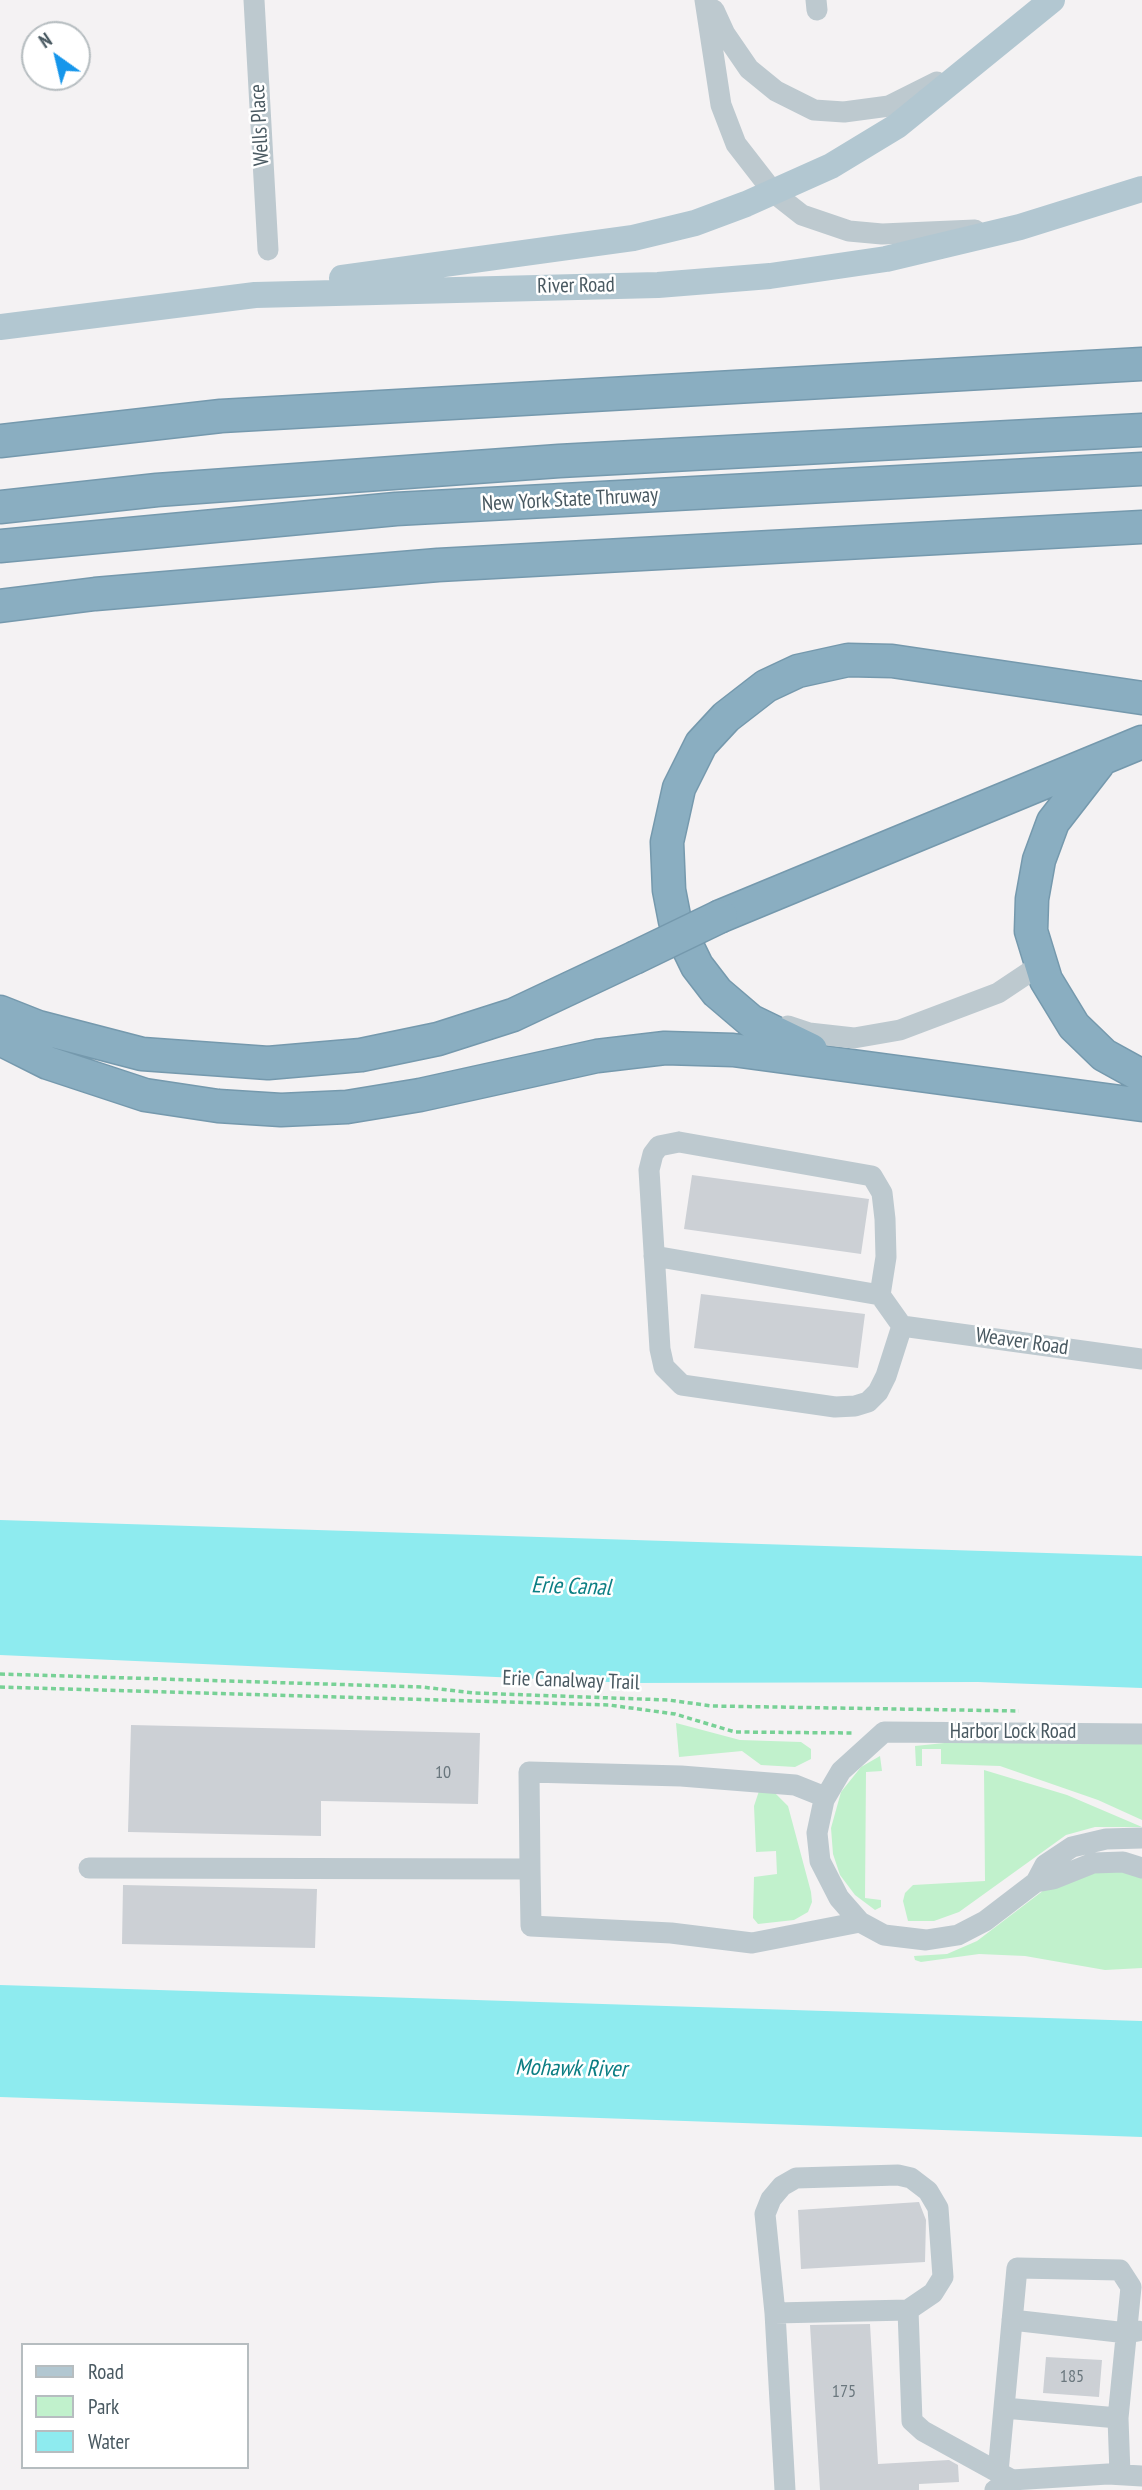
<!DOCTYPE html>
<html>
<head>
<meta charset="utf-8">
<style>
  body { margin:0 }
  #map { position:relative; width:1142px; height:2490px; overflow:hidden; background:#f4f2f3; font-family:"PT Sans Narrow",sans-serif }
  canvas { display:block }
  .legend { position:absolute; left:21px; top:2343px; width:228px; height:126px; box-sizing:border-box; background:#fff; border:2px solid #b6bdc0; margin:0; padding:9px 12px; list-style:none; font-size:21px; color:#495961 }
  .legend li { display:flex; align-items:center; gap:14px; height:35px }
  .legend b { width:35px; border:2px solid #b6bdc0 }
  .north { position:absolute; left:21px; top:21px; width:70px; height:70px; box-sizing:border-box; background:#fff; border:2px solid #b6bdc0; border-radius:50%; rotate:326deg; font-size:19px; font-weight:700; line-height:28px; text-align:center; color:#495961 }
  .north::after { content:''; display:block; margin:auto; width:24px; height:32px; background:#1696eb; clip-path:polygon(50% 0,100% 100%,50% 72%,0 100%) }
</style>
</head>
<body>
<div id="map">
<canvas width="1142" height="2490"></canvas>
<ul class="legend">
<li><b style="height:9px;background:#b2c7d1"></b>Road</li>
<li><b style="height:19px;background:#c1f1cc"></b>Park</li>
<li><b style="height:19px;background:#8eebef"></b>Water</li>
</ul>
<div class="north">N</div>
</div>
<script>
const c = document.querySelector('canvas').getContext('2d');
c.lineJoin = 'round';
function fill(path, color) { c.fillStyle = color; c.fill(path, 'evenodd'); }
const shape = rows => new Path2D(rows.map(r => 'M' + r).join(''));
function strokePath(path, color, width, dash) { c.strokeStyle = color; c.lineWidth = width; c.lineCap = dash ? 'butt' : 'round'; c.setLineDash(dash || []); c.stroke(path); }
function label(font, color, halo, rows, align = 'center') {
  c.font = font + ' "PT Sans Narrow",sans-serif'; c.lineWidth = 5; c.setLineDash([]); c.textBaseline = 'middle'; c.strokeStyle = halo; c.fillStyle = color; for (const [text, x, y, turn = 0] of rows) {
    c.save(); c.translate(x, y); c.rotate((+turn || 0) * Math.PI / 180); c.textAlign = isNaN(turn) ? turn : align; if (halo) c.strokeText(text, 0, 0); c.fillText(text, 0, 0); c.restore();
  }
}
fill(shape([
  [676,1723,740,1740,801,1742,811,1749,811,1759,795,1767,761,1765,742,1751,679,1757],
  [954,1742,1142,1742,1142,1820,1098,1800,1000,1766,941,1764,941,1749,922,1749,922,1766,916,1766,915,1746],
  [880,1756,882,1771,866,1772,865,1898,881,1900,881,1907,875,1910,855,1895,840,1875,833,1854,831,1828,841,1792,861,1767],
  [984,1770,1067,1795,1142,1827,1095,1827,1066,1835,959,1912,934,1921,908,1921,903,1901,905,1893,913,1885,985,1881],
  [759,1791,775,1793,788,1806,811,1892,812,1902,808,1912,794,1920,758,1924,753,1918,754,1877,777,1874,776,1851,756,1852,754,1806],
  [1096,1869,1121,1871,1142,1877,1142,1968,1105,1970,1025,1956,979,1954,921,1962,915,1960,914,1956,947,1954,977,1941,1048,1887]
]), '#c1f1cc');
fill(shape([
  [0,1520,1142,1556,1142,1688,978,1682,631,1683,0,1655],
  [0,1985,1142,2021,1142,2137,0,2097]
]), '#8eebef');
fill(shape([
  [692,1175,869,1199,861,1254,684,1229],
  [701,1294,865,1314,858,1368,694,1348],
  [131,1725,480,1733,478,1804,321,1801,321,1836,128,1832],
  [123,1885,317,1889,315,1948,122,1944],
  [919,2202,926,2220,925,2262,801,2269,798,2210],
  [870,2324,878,2464,949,2460,958,2465,959,2482,919,2484,919,2490,820,2490,810,2325],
  [1046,2357,1102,2360,1099,2397,1043,2393]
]), '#ccd0d5');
const highway = shape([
  [0,441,221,416,1142,364],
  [0,507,157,490,559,461,1142,430],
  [0,546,396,509,1142,469],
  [0,606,95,594,438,565,1142,527],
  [1098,764,1053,822,1039,860,1032,899,1031,931,1046,980,1074,1026,1104,1055,1142,1076],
  [721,916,1142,742],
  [0,1012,38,1027,142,1054,268,1063,361,1055,438,1039,513,1015,634,958],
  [0,1039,48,1063,145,1095,218,1106,281,1110,347,1107,420,1095,597,1056,665,1048,733,1050,1142,1105],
  [811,1050,751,1021,717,992,697,966,675,921,669,890,667,842,679,788,701,744,726,717,766,686,798,671,848,660,892,661,1142,698]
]);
strokePath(highway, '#7599ad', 35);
strokePath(shape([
  [0,1674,422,1687,474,1693,668,1700,712,1706,1019,1711],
  [0,1687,609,1705,675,1714,735,1732,853,1733]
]), '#78d196', 3.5, [5, 3.5]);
strokePath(shape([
  [254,0,268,250],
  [705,0,721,105,736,144,774,193,802,215,849,231,882,234,975,230],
  [816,0,817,10],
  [714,10,725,34,749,69,776,91,814,110,844,112,889,106,937,82],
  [788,1026,809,1033,854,1038,900,1030,998,993,1040,965],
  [679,1142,872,1176,882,1193,885,1219,886,1257,880,1295,902,1326,886,1376,878,1392,868,1402,855,1406,835,1407,682,1385,664,1367,660,1349,649,1170,653,1154,659,1146,679,1142],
  [654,1256,880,1295],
  [902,1326,1142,1359],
  [1142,1734,884,1732,841,1771,824,1800,817,1833,820,1861,839,1898,860,1922,884,1935,926,1940,958,1935,985,1921,1036,1882,1045,1865,1072,1847,1106,1839,1142,1838],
  [89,1868,530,1869,529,1772,681,1776,795,1785,825,1797],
  [530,1869,531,1926,671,1933,752,1943,860,1922],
  [1036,1882,1053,1879,1093,1863,1123,1862,1142,1868],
  [775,2313,765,2214,771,2199,782,2186,796,2178,898,2175,911,2178,928,2191,938,2208,943,2277,933,2293,908,2310],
  [1012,2320,1127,2333,1138,2331],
  [1004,2408,1118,2418],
  [998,2472,1017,2268,1120,2270,1131,2287,1118,2418,1120,2474],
  [785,2490,775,2313,908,2310,912,2421,923,2431,1012,2480],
  [995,2490,1012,2480,1108,2474,1142,2476]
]), '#bdc9cf', 21);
strokePath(shape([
  [342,278,633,238,695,223,746,204,831,166,897,126,1052,0],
  [0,327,255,295,658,285,770,276,886,259,1020,227,1142,189]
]), '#b2c7d1', 26);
strokePath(highway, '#8aaec1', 32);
const highwayBridge = shape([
  [634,958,721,916]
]);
strokePath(highwayBridge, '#7599ad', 35, []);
strokePath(highwayBridge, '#8aaec1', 32);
label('18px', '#6a777e', null, [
  ["10",443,1773],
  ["185",1072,2377],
  ["175",844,2392]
]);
label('21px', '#495961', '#fff', [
  ["Wells Place",260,125,-93],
  ["River Road",576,286,-1],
  ["New York State Thruway",570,500,-3],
  ["Weaver Road",1022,1342,8],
  ["Erie Canalway Trail",571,1681,2],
  ["Harbor Lock Road",1013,1732]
]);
label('italic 23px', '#0b7e83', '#fff', [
  ["Erie Canal",571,1587,2],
  ["Mohawk River",571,2069,1]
]);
</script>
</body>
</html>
